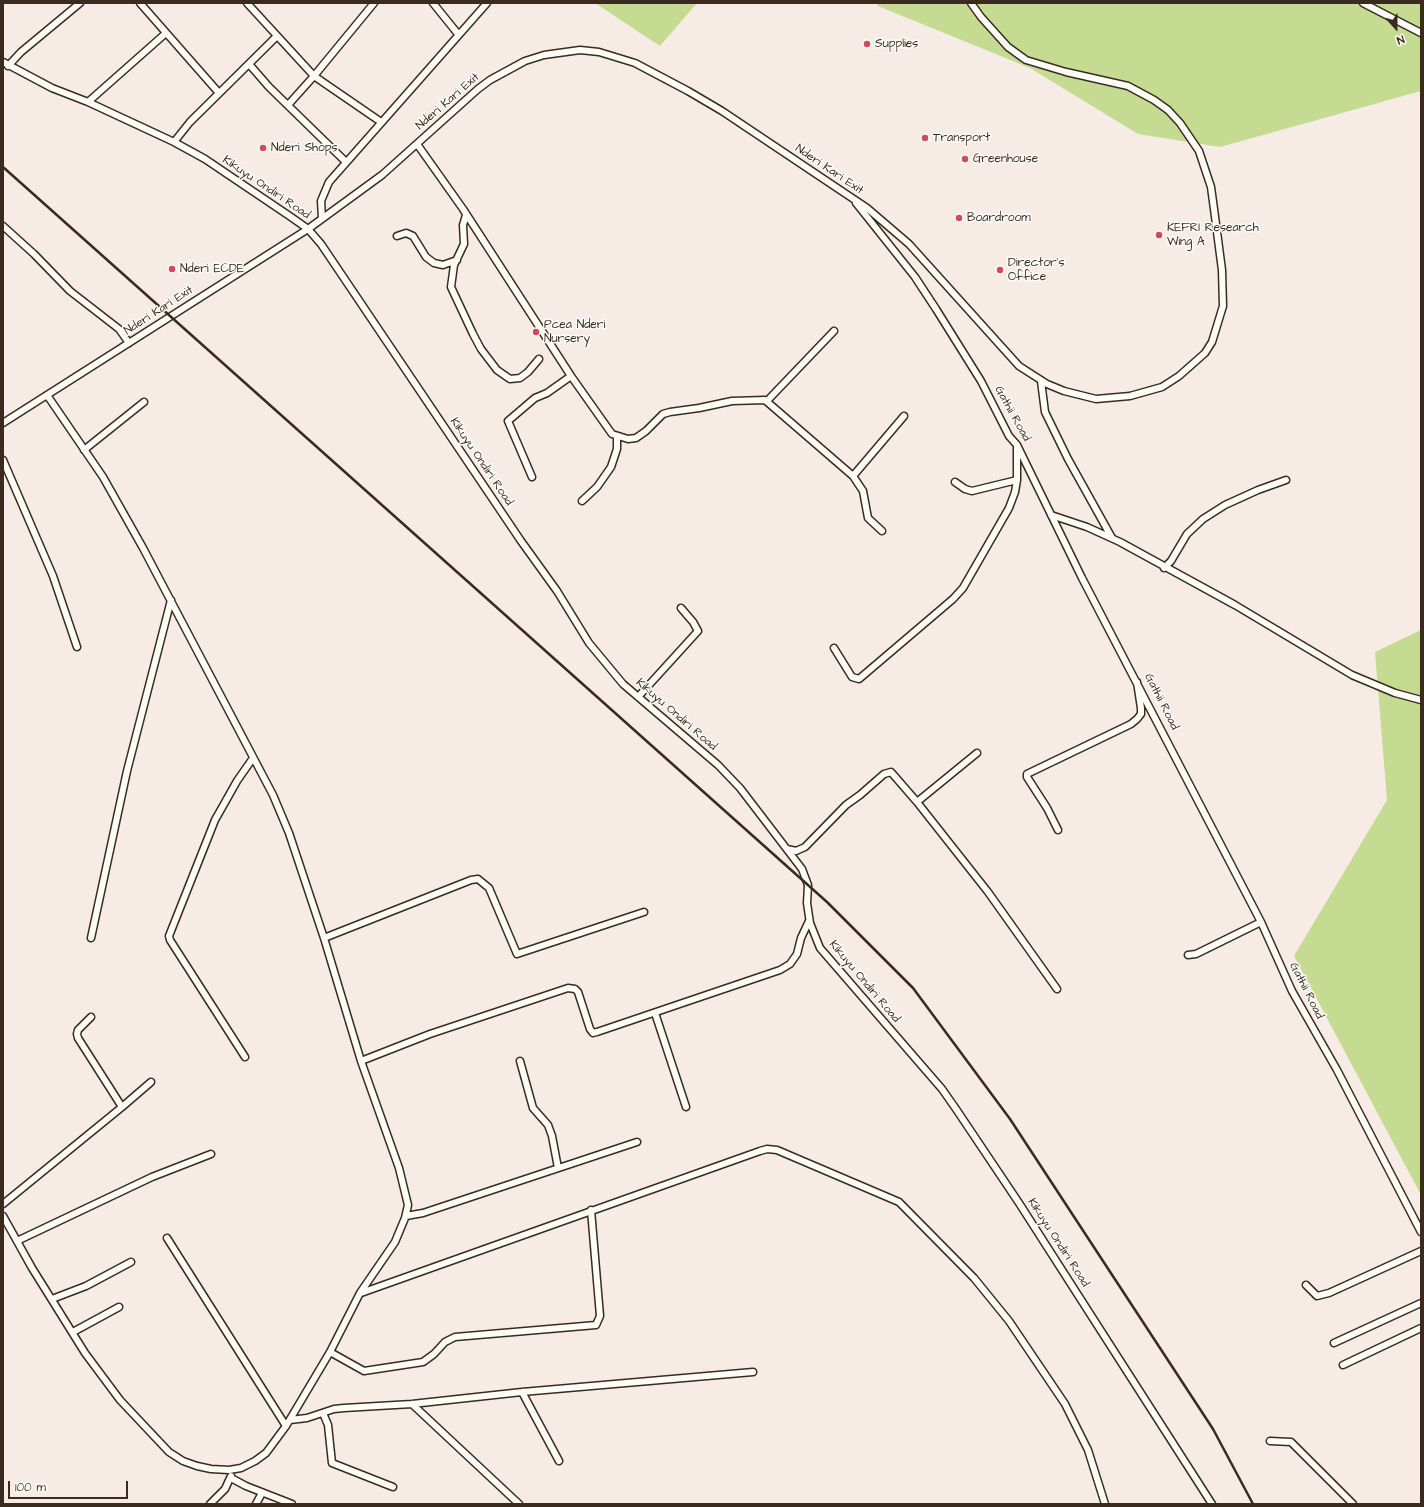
<!DOCTYPE html>
<html>
<head>
<meta charset="utf-8">
<style>
  body { margin:0 }
  #map { position:relative; width:1424px; height:1507px; overflow:hidden; background:#f7ebe5; font-family:"Architects Daughter",sans-serif }
  canvas { display:block }
  .frame { position:absolute; inset:0; border:4px solid #3b2a1e; pointer-events:none }
  .north { position:absolute; left:1376px; top:8px; width:40px; height:40px; -webkit-text-stroke:3px #fdfcf7; paint-order:stroke; rotate:159deg; font-size:11px; font-weight:700; line-height:16px; text-align:center; color:#3b2a1e }
  .north::after { content:''; display:block; margin:auto; width:14px; height:18px; background:#3b2a1e; clip-path:polygon(50% 0,100% 100%,50% 72%,0 100%) }
  .scale { position:absolute; left:8px; top:1481px; width:120px; height:18px; box-sizing:border-box; border:2px solid #3b2a1e; border-top:0; padding-left:5px; font-size:12px; line-height:14px; white-space:nowrap; color:#3b2a1e; -webkit-text-stroke:3px #fdfcf7; paint-order:stroke }
</style>
</head>
<body>
<div id="map">
<canvas width="1424" height="1507"></canvas>
<div class="frame"></div>
<div class="north">N</div>
<div class="scale">100 m</div>
</div>
<script>
const c = document.querySelector('canvas').getContext('2d');
c.lineJoin = 'round';
function fill(path, color) { c.fillStyle = color; c.fill(path, 'evenodd'); }
const shape = rows => new Path2D(rows.map(r => 'M' + r).join(''));
function strokePath(path, color, width, dash) { c.strokeStyle = color; c.lineWidth = width; c.lineCap = dash ? 'butt' : 'round'; c.setLineDash(dash || []); c.stroke(path); }
function label(font, color, halo, rows, align = 'center') {
  c.font = font + ' "Architects Daughter",sans-serif'; c.lineWidth = 3; c.setLineDash([]); c.textBaseline = 'middle'; c.strokeStyle = halo; c.fillStyle = color; for (const [text, x, y, turn = 0] of rows) {
    c.save(); c.translate(x, y); c.rotate((+turn || 0) * Math.PI / 180); c.textAlign = isNaN(turn) ? turn : align; if (halo) c.strokeText(text, 0, 0); c.fillText(text, 0, 0); c.restore();
  }
}
fill(shape([
  [595,3,697,3,660,46],
  [877,3,1421,3,1421,91,1220,147,1138,134,1030,68,878,6],
  [1421,630,1421,1195,1294,956,1387,800,1375,652]
]), '#c5db91');
const street = shape([
  [140,3,219,93],
  [247,3,314,76,381,122],
  [433,3,458,34],
  [1363,3,1421,33],
  [3,62,52,88,88,102,174,142,205,159,291,217,308,229,321,244,521,541,557,591,589,643,623,684,718,765,740,788,802,869,808,885,807,903,810,923,820,948,942,1089,956,1109,1019,1203,1212,1504],
  [249,64,269,87,346,162],
  [8,66,21,52,80,3],
  [88,102,166,33],
  [288,105,314,76,374,3],
  [174,142,190,122,276,37],
  [417,144,463,209,571,376,612,434,628,439,636,438,646,431,663,414,670,412,699,408,732,401,765,400,853,476,863,491,868,518,882,531],
  [856,203,915,277,936,309,981,381,1009,436,1017,445,1082,578,1261,922,1292,991,1337,1070,1421,1232],
  [466,215,463,225,464,244,454,265,451,287,473,334,481,349,497,370,510,379,520,378,528,372,539,359],
  [322,218,321,201,329,182,487,3],
  [3,226,34,254,70,291,119,329,129,343],
  [397,236,406,233,413,236,426,257,434,263,443,265,457,260],
  [1041,381,1045,412,1068,459,1112,538],
  [767,401,834,331],
  [3,423,308,229,382,175,478,89,490,80,525,61,544,55,580,50,599,52,635,63,688,91,722,111,867,208,909,244,1019,366,1047,384,1064,391,1096,399,1130,396,1162,387,1179,376,1205,353,1212,342,1223,306,1222,270,1214,209,1211,187,1199,151,1180,123,1168,110,1154,100,1128,86,1066,72,1026,60,1008,47,981,17,971,3],
  [84,450,144,402],
  [3,460,53,576,77,647],
  [853,476,904,416],
  [532,477,508,421,535,398,547,393,571,376],
  [955,482,965,489,972,491,1017,480],
  [582,501,597,487,611,467,617,449,617,437],
  [1051,515,1087,527,1120,542,1235,605,1352,675,1395,693,1421,700],
  [1164,568,1171,561,1187,534,1203,519,1225,505,1258,490,1286,480],
  [834,648,852,677,859,679,953,599,963,588,1009,508,1015,492,1017,480,1017,447],
  [638,697,698,631,693,622,681,608],
  [917,802,977,753],
  [1058,830,1047,808,1027,777,1027,774,1131,724,1137,719,1141,714,1141,708,1137,682],
  [787,849,796,851,805,847,846,805,860,795,884,774,891,772,917,802,988,892,1057,989],
  [91,938,127,771,171,600],
  [324,938,471,880,478,879,489,888,517,954,644,912],
  [1188,955,1196,954,1261,922],
  [655,1013,686,1107],
  [245,1057,170,940,169,936,215,820,237,781,253,758],
  [361,1061,430,1034,568,988,575,989,578,992,590,1029,593,1033,597,1032,780,970,790,964,797,954,801,938,809,921],
  [520,1061,533,1108,548,1125,552,1136,558,1168],
  [122,1107,151,1082],
  [3,1204,122,1107,78,1038,77,1034,78,1030,91,1017],
  [3,1216,32,1268,85,1353,120,1400,169,1452,183,1461,197,1466,211,1469,229,1470,241,1468,255,1461,266,1453,286,1426,330,1352,360,1293,395,1242,405,1218,408,1205,399,1168,361,1061,324,938,289,833,273,795,143,548,103,477,47,395],
  [406,1216,423,1213,637,1142],
  [167,1238,286,1426],
  [17,1241,152,1177,211,1154],
  [1306,1285,1317,1296,1329,1293,1421,1251],
  [361,1293,760,1151,767,1149,777,1150,899,1202,974,1278,1009,1321,1065,1404,1088,1450,1105,1504],
  [52,1299,86,1286,131,1262],
  [73,1332,119,1307],
  [1334,1343,1421,1303],
  [330,1352,364,1371,423,1362,434,1354,445,1342,455,1337,596,1325,600,1316,591,1210],
  [1343,1365,1421,1328],
  [522,1392,559,1461],
  [412,1404,519,1504],
  [323,1413,328,1425,332,1463,393,1487],
  [290,1420,307,1418,334,1409,344,1408,412,1404,522,1392,753,1372],
  [1270,1441,1291,1442,1353,1504],
  [231,1478,246,1486,292,1504],
  [210,1504,225,1489,231,1476],
  [256,1504,262,1493]
]);
strokePath(street, '#3b2a1e', 9);
strokePath(street, '#fdfcf7', 6);
strokePath(shape([
  [3,167,827,902,913,988,1010,1119,1213,1429,1253,1504]
]), '#3b2a1e', 2.5);
for (const [x, y, r, color] of [
  [867,44,4,"#d1495b"],
  [925,138,4,"#d1495b"],
  [263,148,4,"#d1495b"],
  [965,159,4,"#d1495b"],
  [959,218,4,"#d1495b"],
  [1159,235,4,"#d1495b"],
  [172,269,4,"#d1495b"],
  [1000,270,4,"#d1495b"],
  [536,332,4,"#d1495b"]
]) { const dot = new Path2D(); dot.arc(x, y, r, 0, 2 * Math.PI); c.fillStyle = color; c.fill(dot); strokePath(dot, '#fdfcf7', 1.5); }
label('12px', '#3b2a1e', '#fdfcf7', [
  ["Supplies",875,44],
  ["Transport",933,138],
  ["Nderi Shops",271,148],
  ["Greenhouse",973,159],
  ["Boardroom",967,218],
  ["KEFRI Research",1167,228],
  ["Wing A",1167,242],
  ["Director's",1008,263],
  ["Office",1008,277],
  ["Nderi ECDE",180,269],
  ["Pcea Nderi",544,325],
  ["Nursery",544,339]
], 'left');
label('12px', '#3b2a1e', '#fdfcf7', [
  ["Nderi Kari Exit",448,102,-41],
  ["Nderi Kari Exit",829,170,34],
  ["Kikuyu Ondiri Road",266,188,34],
  ["Nderi Kari Exit",159,311,-33],
  ["Gathii Road",1012,414,61],
  ["Kikuyu Ondiri Road",481,462,56],
  ["Gathii Road",1161,702,63],
  ["Kikuyu Ondiri Road",676,715,41],
  ["Kikuyu Ondiri Road",864,982,50],
  ["Gathii Road",1306,991,63],
  ["Kikuyu Ondiri Road",1058,1243,57]
]);
</script>
</body>
</html>
